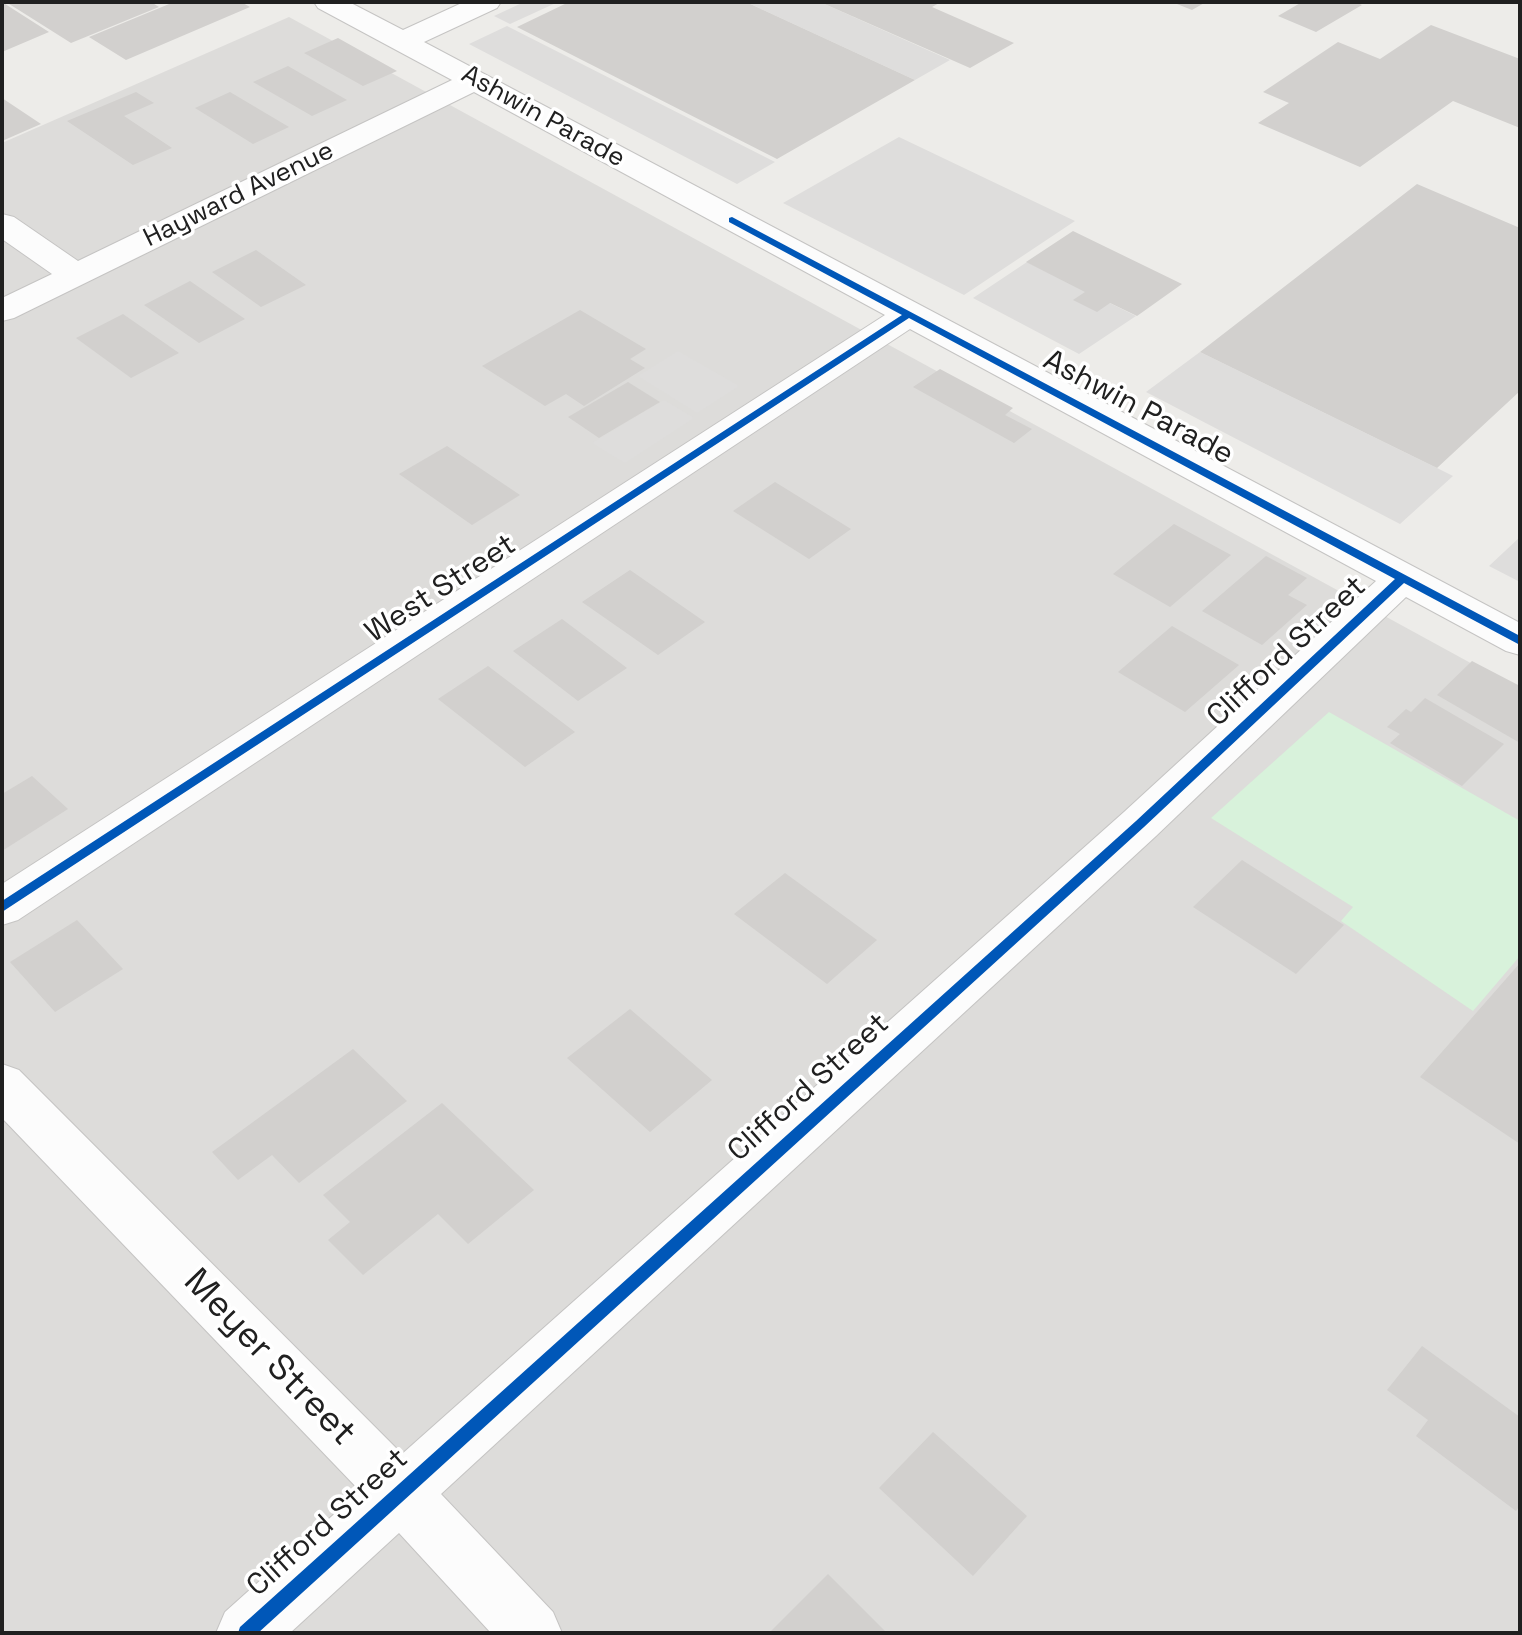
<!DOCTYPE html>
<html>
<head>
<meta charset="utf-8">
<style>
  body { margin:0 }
  #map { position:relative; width:1522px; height:1635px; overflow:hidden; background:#edece9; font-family:"Space Grotesk",sans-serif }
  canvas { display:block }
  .frame { position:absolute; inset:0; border:4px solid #202020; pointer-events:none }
</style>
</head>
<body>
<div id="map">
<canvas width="1522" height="1635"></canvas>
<div class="frame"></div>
</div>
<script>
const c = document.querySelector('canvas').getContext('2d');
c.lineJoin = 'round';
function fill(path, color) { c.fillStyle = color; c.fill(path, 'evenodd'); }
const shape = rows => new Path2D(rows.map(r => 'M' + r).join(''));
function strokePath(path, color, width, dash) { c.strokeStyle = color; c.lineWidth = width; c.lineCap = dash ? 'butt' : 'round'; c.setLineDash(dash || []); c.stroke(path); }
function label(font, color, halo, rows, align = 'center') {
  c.font = font + ' "Space Grotesk",sans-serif'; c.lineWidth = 7; c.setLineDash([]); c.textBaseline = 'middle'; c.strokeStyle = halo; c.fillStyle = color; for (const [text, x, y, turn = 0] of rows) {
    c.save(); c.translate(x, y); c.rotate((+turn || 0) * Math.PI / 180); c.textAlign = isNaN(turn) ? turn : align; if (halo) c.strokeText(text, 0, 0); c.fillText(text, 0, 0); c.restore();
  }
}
fill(shape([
  [289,17,1520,690,1520,1633,2,1633,2,143]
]), '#dddcda');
fill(shape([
  [1329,712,1520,821,1520,956,1473,1011,1341,921,1353,907,1211,818]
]), '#d8f2db');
fill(shape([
  [524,2,558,2,510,24,494,16],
  [746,2,820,2,950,60,915,80],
  [507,26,775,162,737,184,469,44],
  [899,137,1075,221,964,295,783,203],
  [1027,262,1136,316,1079,354,973,298],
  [678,351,739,386,697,413,638,376],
  [1200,352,1437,468,1453,476,1400,524,1146,392],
  [664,400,694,418,625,463,592,443],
  [1520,537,1520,582,1489,566]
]), '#dedddc');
fill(shape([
  [2,2,49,32,2,52],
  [6,2,151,2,159,7,71,43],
  [174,2,241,2,250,7,126,60,89,37],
  [569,2,746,2,915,80,777,159,517,27],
  [820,2,941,2,932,7,1014,43,970,68],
  [1172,2,1206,2,1192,10],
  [1302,2,1355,2,1362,5,1316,32,1278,16],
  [1431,25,1520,59,1520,128,1453,101,1360,167,1258,123,1289,103,1263,92,1338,42,1380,59],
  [338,38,397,71,363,86,304,53],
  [288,66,347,100,312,116,253,82],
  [136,92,154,103,124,116,172,148,133,165,67,121],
  [230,92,289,127,253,144,195,108],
  [2,98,41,124,2,141],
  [1417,184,1520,228,1520,391,1437,468,1200,352],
  [1073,231,1182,284,1137,316,1110,303,1097,312,1073,300,1085,292,1026,262],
  [256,250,306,285,261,307,212,272],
  [190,281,245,319,199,343,144,305],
  [580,310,646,349,630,359,645,368,584,406,566,394,545,406,482,366],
  [123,314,179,353,131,378,76,338],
  [940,369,1013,408,1005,415,1032,429,1014,443,913,387],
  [628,382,660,402,599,438,568,417],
  [447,446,520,495,472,525,399,474],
  [775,482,851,529,809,559,733,511],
  [1174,524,1231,555,1170,607,1113,574],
  [1266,556,1307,578,1288,595,1307,605,1262,645,1202,611],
  [630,570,705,622,658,655,582,602],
  [562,619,627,668,578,701,513,651],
  [1172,626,1239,665,1185,712,1118,672],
  [1472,661,1520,686,1520,743,1437,695],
  [488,666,575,732,525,767,438,699],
  [1425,698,1504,744,1462,786,1390,743,1400,734,1387,727,1406,709,1411,712],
  [32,776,68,809,2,851,2,794],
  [1242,860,1344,925,1296,974,1193,907],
  [785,873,877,940,827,984,734,914],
  [77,920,123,969,55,1012,10,962],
  [1520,963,1520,1144,1420,1077],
  [630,1009,712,1080,650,1132,567,1058],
  [353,1049,407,1101,299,1183,272,1155,238,1180,212,1152],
  [442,1103,534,1190,468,1244,438,1214,363,1275,328,1240,350,1222,323,1195],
  [1422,1346,1520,1417,1520,1505,1516,1511,1416,1436,1428,1420,1387,1390],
  [933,1432,1027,1516,973,1576,879,1488],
  [828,1574,887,1633,769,1633]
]), '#d2d0ce');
const minor = shape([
  [314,2,349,2,403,30,464,2,501,2,497,8,424,42,1520,623,1520,655,1506,651,1406,597,1156,836,441,1494,553,1612,562,1633,491,1633,399,1533,290,1633,216,1633,225,1612,360,1491,2,1118,2,1064,19,1070,402,1454,1124,812,1376,581,910,329,18,920,2,925,2,884,885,315,474,92,14,318,2,321,2,298,52,274,2,239,2,214,14,217,78,261,452,80,318,8,314,2]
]);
strokePath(minor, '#c5c4c3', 2);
fill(minor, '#fcfcfc');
fill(shape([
  [732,217,1520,636,1520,645,1404,583,1144,827,258,1633,238,1633,240,1627,1136,821,1395,579,909,318,2,912,2,901,902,315,729,222,729,218,732,217]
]), '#0057b8');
label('26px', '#202020', '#fff', [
  ["Ashwin Parade",543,117,29],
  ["Hayward Avenue",239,195,-26]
]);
label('30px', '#202020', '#fff', [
  ["Ashwin Parade",1138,408,28],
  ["West Street",441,589,-33],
  ["Clifford Street",1287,652,-43],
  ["Clifford Street",809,1088,-42],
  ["Clifford Street",328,1523,-42]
]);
label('36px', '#202020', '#fff', [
  ["Meyer Street",269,1358,46]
]);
</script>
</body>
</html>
